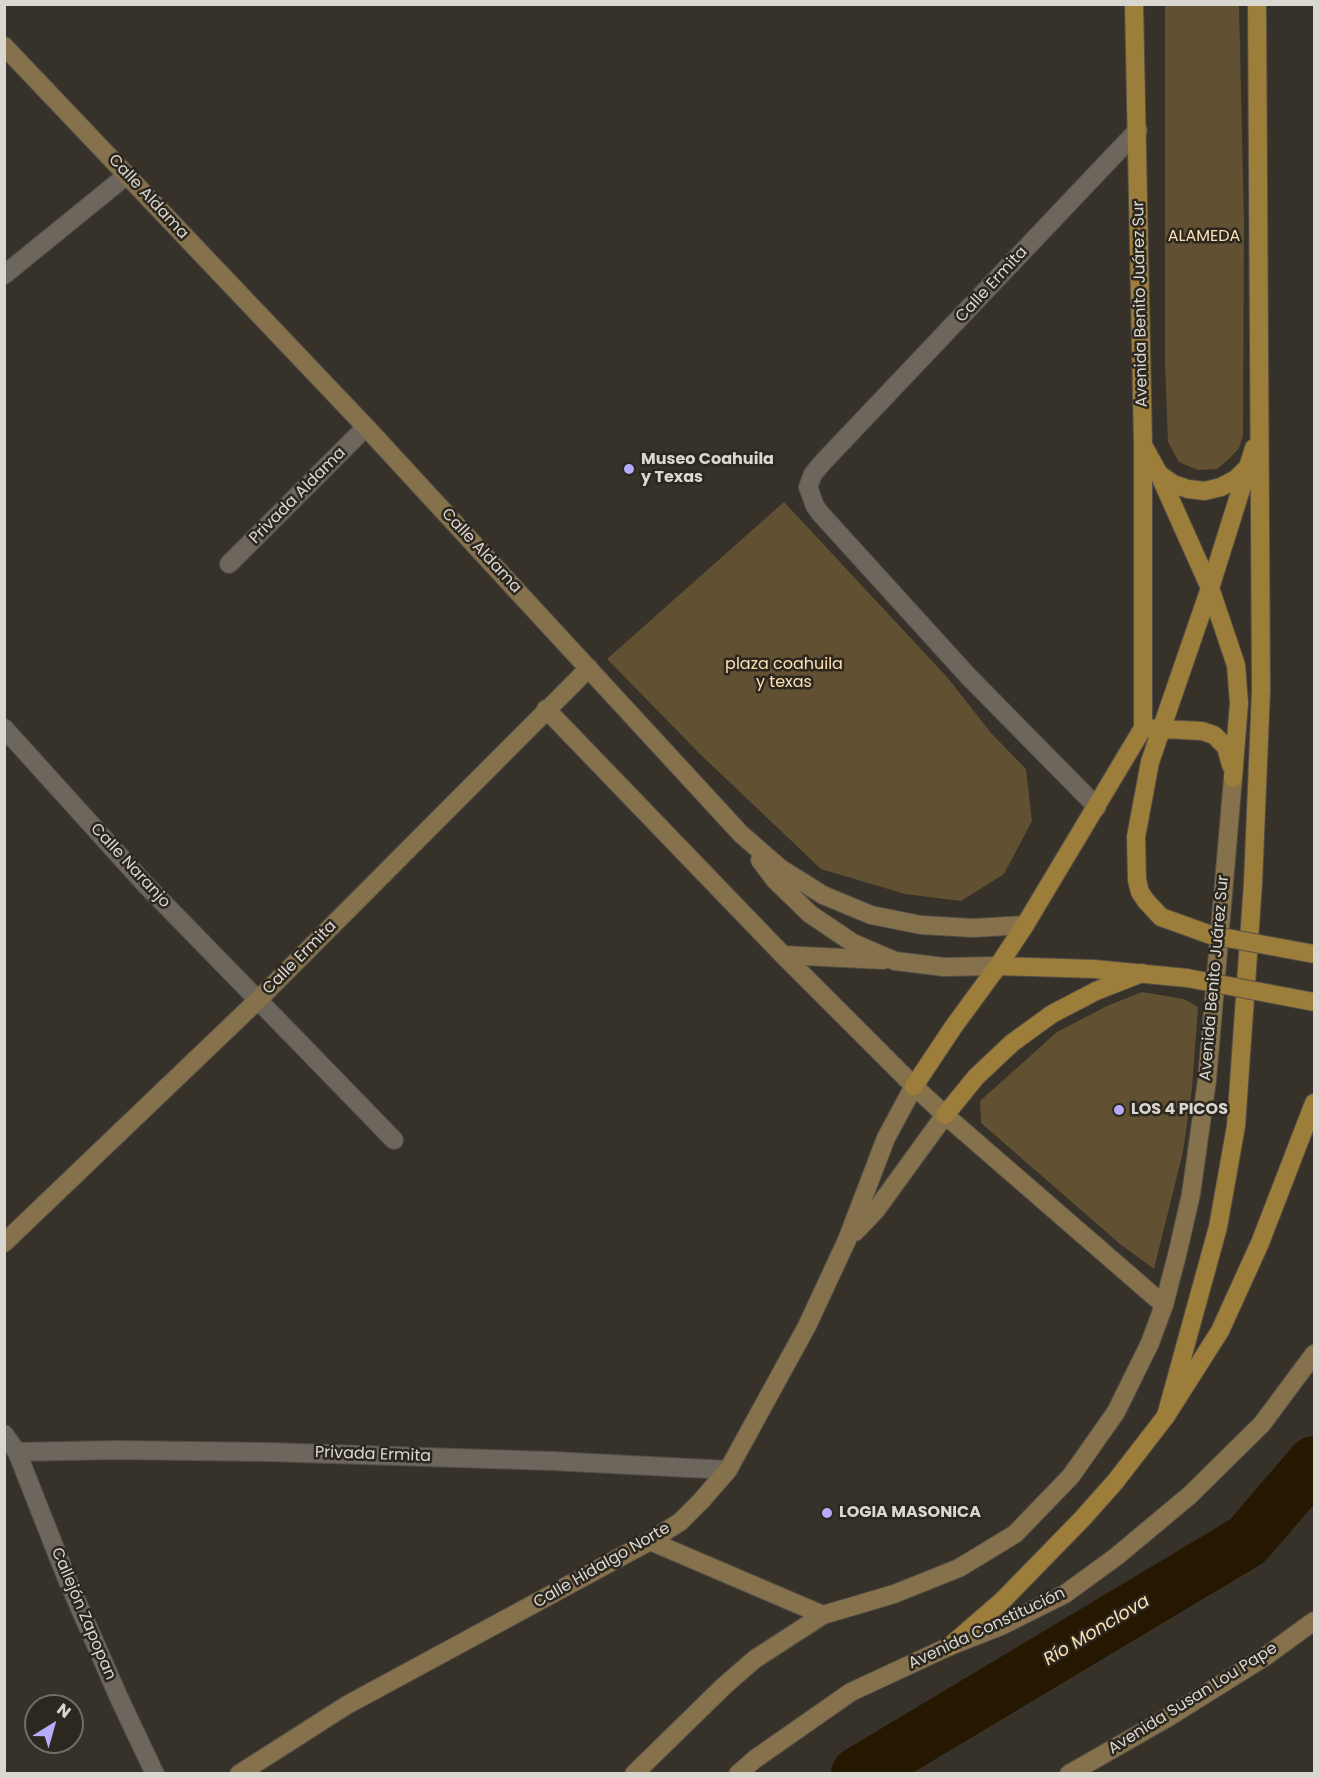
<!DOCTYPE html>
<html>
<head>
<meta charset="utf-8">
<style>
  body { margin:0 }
  #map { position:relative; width:1319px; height:1778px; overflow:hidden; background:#363129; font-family:Poppins,sans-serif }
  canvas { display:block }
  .frame { position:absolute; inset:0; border:6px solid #dad7d1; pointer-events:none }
  .north { position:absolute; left:24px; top:1694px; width:60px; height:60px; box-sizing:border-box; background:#2c271f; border:2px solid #726d66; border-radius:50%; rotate:37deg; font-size:16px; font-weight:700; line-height:24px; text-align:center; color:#dad7d1 }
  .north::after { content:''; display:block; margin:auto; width:21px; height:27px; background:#b6abf8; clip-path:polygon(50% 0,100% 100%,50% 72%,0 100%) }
</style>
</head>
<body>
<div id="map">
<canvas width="1319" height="1778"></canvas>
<div class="frame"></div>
<div class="north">N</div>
</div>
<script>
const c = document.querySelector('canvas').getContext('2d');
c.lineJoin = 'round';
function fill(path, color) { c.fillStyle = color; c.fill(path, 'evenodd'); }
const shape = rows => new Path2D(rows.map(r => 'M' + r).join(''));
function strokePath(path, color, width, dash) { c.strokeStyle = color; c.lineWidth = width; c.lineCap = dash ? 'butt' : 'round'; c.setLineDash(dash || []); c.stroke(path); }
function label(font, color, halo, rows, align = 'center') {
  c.font = font + ' Poppins,sans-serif'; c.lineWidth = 5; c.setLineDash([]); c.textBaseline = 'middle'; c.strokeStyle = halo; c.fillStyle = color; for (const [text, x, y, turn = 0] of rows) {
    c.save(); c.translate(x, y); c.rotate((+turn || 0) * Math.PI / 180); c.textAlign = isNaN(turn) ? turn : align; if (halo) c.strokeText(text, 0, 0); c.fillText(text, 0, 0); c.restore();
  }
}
fill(shape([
  [1165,5,1239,5,1244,223,1243,436,1239,448,1230,458,1217,469,1198,470,1179,462,1168,442,1165,362],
  [784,502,947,677,991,733,1026,769,1032,821,1004,874,961,901,905,894,821,869,702,756,607,659],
  [1142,992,1184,999,1198,1007,1192,1089,1183,1152,1154,1269,1120,1244,981,1123,980,1101,1057,1032,1107,1006]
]), '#625032');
strokePath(shape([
  [858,1774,1247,1541,1314,1463]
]), '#251700', 54);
const lane = shape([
  [258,1000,394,1140]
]);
const street = shape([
  [4,275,127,175],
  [229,564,366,427],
  [4,728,145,884,258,1000],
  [1097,807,969,677,820,513,815,506,808,487,813,474,824,461,1138,130],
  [4,1434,17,1452,67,1579,120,1700,155,1774],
  [17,1452,117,1450,267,1452,552,1461,728,1470]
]);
const secondary = shape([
  [4,46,366,427,741,834,780,868,823,895,871,915,921,925,973,928,1025,925],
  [546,709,783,955,914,1086,945,1115,1164,1305],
  [760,860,775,880,810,914,853,943,895,961,944,967,998,966],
  [783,955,883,960],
  [855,1232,876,1210,945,1115],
  [4,1243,258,1000,589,668],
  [650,1541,823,1615],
  [239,1774,347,1705,650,1541,680,1522,701,1501,728,1470,807,1326,847,1240,886,1138,914,1086],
  [634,1774,724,1686,755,1659,823,1615,894,1594,959,1568,1015,1534,1071,1476,1116,1412,1150,1343,1164,1305,1178,1251,1191,1194,1207,1080,1233,778],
  [738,1774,755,1759,851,1692,950,1646,1001,1626,1065,1594,1117,1556,1190,1495,1262,1424,1314,1354],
  [1069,1774,1167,1718,1266,1656,1314,1621]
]);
const primary = shape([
  [1134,4,1143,445,1159,474,1210,588,1236,665,1239,703,1233,778],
  [1159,474,1173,484,1188,489,1205,491,1221,487,1236,479,1248,467],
  [1143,728,1143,446],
  [1211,935,1161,917,1146,901,1140,892,1137,880,1136,837,1150,762,1210,588,1254,448],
  [998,966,1094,969,1187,978],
  [914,1086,954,1026,998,966,1025,925,1143,728,1202,731,1214,735,1226,747,1231,765],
  [945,1115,976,1077,1012,1043,1052,1014,1096,991,1142,973],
  [1166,1416,1218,1227,1236,1126,1253,883,1261,690,1257,4],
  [950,1646,1003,1600,1082,1519,1115,1482,1166,1416,1220,1331,1260,1243,1314,1103]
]);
strokePath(lane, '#534e47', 20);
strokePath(street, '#534e47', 20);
strokePath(secondary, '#534e47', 20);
strokePath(primary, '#534e47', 20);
strokePath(lane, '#6c665d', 18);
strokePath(street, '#6c665d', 18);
strokePath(secondary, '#85714b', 18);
strokePath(primary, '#9d7d3a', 18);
const primaryBridge = shape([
  [1211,935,1314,954],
  [1187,978,1314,1002]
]);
strokePath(primaryBridge, '#534e47', 20, []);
strokePath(primaryBridge, '#9d7d3a', 18);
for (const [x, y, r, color] of [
  [629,469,6,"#b6abf8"],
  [1119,1110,6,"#b6abf8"],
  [827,1513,6,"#b6abf8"]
]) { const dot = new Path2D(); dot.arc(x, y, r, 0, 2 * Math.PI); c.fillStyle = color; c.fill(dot); strokePath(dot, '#2c271f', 2); }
label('16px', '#dad7d1', '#2c271f', [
  ["Calle Aldama",148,197,47],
  ["Calle Ermita",992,285,-47],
  ["Avenida Benito Juárez Sur",1141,304,-91],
  ["Privada Aldama",298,496,-45],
  ["Calle Aldama",481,551,47],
  ["Calle Naranjo",130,866,47],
  ["Calle Ermita",300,958,-45],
  ["Avenida Benito Juárez Sur",1215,978,-85],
  ["Privada Ermita",373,1455,2],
  ["Calle Hidalgo Norte",602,1566,-30],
  ["Callejón Zapopan",83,1614,67],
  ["Avenida Constitución",987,1629,-25],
  ["Avenida Susan Lou Pape",1193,1699,-32]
]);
label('16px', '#fbe0b2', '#2c271f', [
  ["ALAMEDA",1204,237],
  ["plaza coahuila",784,665],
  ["y texas",784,683]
]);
label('bold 16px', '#dad7d1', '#2c271f', [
  ["Museo Coahuila",641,460],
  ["y Texas",641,478],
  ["LOS 4 PICOS",1131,1110],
  ["LOGIA MASONICA",839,1513]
], 'left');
label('italic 18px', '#fce0b2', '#2c271f', [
  ["Río Monclova",1097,1631,-31]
]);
</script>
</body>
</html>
